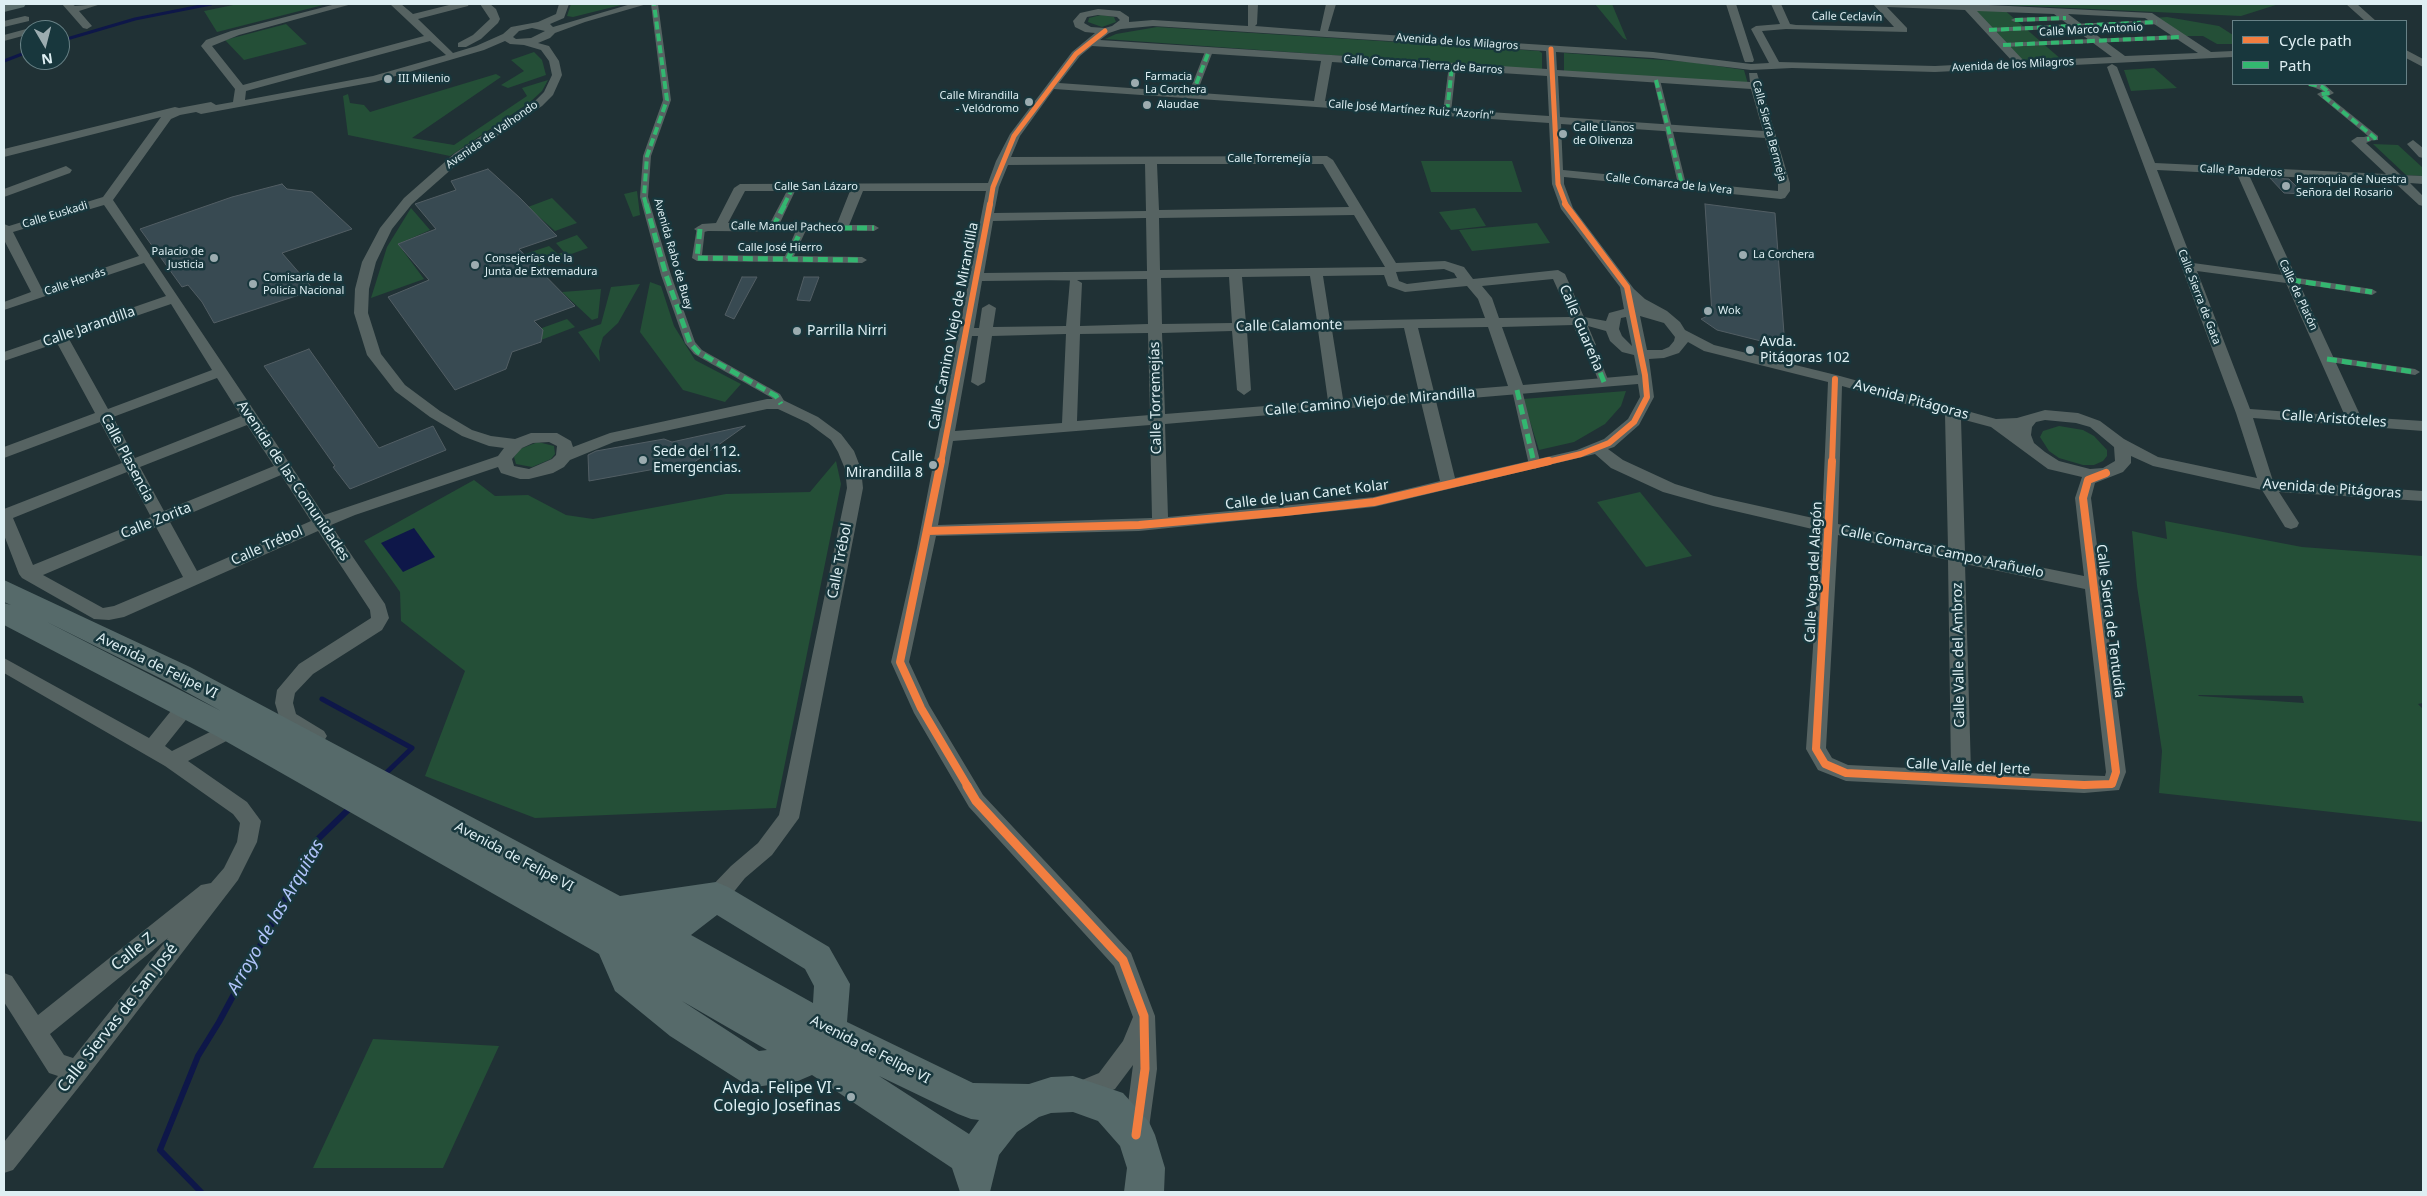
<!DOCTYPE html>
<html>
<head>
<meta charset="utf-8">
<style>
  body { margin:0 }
  #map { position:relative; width:2427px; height:1196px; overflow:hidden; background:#203135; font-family:"Noto Sans",sans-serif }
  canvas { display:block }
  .frame { position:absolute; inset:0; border:5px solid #deeff3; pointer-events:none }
  .legend { position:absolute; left:2232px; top:20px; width:175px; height:65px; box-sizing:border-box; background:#18373d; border:1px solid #678186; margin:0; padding:6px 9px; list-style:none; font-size:15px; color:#deeff3 }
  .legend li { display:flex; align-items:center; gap:10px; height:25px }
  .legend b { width:25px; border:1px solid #678186 }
  .north { position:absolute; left:20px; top:20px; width:50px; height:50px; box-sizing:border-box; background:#18373d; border:1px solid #678186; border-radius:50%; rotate:172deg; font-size:14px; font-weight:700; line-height:20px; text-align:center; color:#deeff3 }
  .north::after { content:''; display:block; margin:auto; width:18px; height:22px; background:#9cacb0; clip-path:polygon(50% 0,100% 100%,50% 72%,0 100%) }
</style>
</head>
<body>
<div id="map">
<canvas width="2427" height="1196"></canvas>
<div class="frame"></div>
<ul class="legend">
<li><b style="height:6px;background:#f27e40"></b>Cycle path</li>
<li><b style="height:6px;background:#33b770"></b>Path</li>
</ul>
<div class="north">N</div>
</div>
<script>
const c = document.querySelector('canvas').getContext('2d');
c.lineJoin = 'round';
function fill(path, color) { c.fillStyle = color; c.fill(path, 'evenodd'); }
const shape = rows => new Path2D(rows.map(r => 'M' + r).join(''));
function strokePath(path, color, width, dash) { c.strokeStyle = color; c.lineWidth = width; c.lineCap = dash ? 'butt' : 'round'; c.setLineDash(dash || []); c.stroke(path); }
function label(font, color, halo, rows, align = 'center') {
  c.font = font + ' "Noto Sans",sans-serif'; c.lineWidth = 5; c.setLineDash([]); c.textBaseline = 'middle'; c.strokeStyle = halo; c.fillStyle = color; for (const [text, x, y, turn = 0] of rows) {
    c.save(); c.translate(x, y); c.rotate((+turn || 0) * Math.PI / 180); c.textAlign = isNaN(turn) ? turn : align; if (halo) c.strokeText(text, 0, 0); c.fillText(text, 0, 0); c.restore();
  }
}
fill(shape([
  [238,4,327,4,217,32,204,11],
  [571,4,625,4,573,17,567,16],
  [1595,4,1612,4,1627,40,1623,38],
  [1985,4,2279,4,2241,16],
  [1968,7,2002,8,2062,60,2015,62],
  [1101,15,1114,17,1116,22,1102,27,1088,22,1089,18],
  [2167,17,2219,26,2233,35,2233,44,2217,44,2203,36,2184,36,2154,18],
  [286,24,307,44,244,60,225,40],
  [1157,27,1539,51,1542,53,1542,70,1105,39,1116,34],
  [534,52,542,60,546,75,508,88,501,85,524,71,511,60],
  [1564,53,1691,62,1744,70,1748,84,1564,73],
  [2154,68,2177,88,2131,91,2124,70],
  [496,74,501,77,412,138,454,145,527,96,522,88,548,80,542,91,529,103,450,156,348,135,343,96,348,94,350,103,364,105,370,112],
  [2373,144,2398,145,2423,168,2423,176,2406,175],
  [1421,161,1512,161,1522,192,1431,192],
  [637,191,640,215,633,217,624,194],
  [552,198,577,223,555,231,528,207],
  [411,208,430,230,398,244,424,279,371,298,387,247],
  [1475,208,1486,226,1451,230,1439,212],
  [1537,223,1550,243,1472,251,1459,230],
  [577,235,588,248,538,266,525,254,549,246,558,254,564,252,556,243],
  [650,282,661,286,674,326,695,360,741,384,725,402,683,390,640,332],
  [640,284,618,323,603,337,599,351,600,362,578,332,601,324,611,287],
  [601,289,598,318,592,320,562,292],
  [567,319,575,327,541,340,542,328],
  [1626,391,1621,406,1605,424,1574,442,1539,450,1523,399],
  [2059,426,2083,430,2094,436,2107,450,2107,456,2103,461,2094,465,2083,465,2059,458,2049,451,2040,437,2043,431],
  [538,442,554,446,555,454,551,459,532,467,516,464,514,457,520,449],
  [836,461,841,484,776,808,535,818,425,776,465,671,401,621,400,592,364,541,474,480,495,496,528,495,566,515,593,519,726,494,810,492],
  [1640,492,1692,556,1646,567,1597,502],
  [2165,521,2302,547,2423,556,2423,703,2418,704,2423,709,2423,822,2159,793,2162,751,2137,586,2132,531,2167,539],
  [2198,695,2302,696,2304,703,2199,696],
  [373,1039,499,1046,443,1168,313,1168]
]), '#244f37');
fill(shape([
  [414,528,435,557,403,572,381,543]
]), '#0e1749');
strokePath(shape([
  [60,41,135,19,211,4],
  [4,61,30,51]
]), '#0e1749', 3);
strokePath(shape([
  [322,699,412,748,382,777]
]), '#0e1749', 5);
strokePath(shape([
  [201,1192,160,1150,198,1056,219,1022,317,840,351,807]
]), '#0e1749', 6);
const building = shape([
  [488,169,520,198,557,236,519,249,575,306,534,321,543,330,541,342,512,352,506,369,455,390,388,297,429,280,398,244,436,229,415,204,456,190,451,181,488,169],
  [2270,178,2289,179,2304,194,2284,193,2270,178],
  [282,184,287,189,312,192,352,229,282,253,314,290,214,323,202,302,188,285,182,287,140,229,232,197,282,184],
  [1705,204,1775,213,1785,347,1717,330,1701,319,1712,314,1705,204],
  [742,277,757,277,734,319,725,315,742,277],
  [804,277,819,277,810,301,797,300,804,277],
  [309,349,379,448,433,426,446,450,350,489,333,467,335,466,264,366,309,349],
  [745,426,686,468,667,472,666,467,589,481,588,455,596,451,664,439,672,442,745,426]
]);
fill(building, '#384a52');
strokePath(building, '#525e64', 1);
fill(shape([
  [651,4,658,4,671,100,651,156,648,197,671,275,695,342,702,350,780,394,786,404,785,406,777,406,772,398,694,354,685,343,661,275,640,197,643,156,663,100,651,4],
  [2066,16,2069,16,2069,20,2015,22,2011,20,2015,18,2066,16],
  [2157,20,2161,22,2160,24,1989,32,1985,30,1989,28,2157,20],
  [2180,35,2184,37,2183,39,2003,47,1999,45,2003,43,2180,35],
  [1206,49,1213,51,1196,95,1189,97,1188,95,1206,49],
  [1449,65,1456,67,1451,112,1447,114,1443,112,1449,65],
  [1653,78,1660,80,1686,184,1685,186,1678,184,1653,78],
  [2305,84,2324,84,2334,93,2328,96,2378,136,2378,140,2364,141,2364,137,2368,136,2317,94,2323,91,2305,84],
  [793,184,797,187,778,227,770,229,768,227,789,187,793,184],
  [802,225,807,228,794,256,862,257,867,260,862,263,697,261,692,258,697,227,700,226,705,229,702,255,785,256,797,228,802,225],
  [842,225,874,225,879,228,874,231,839,230,839,226,842,225],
  [2291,277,2372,289,2377,292,2372,295,2288,282,2286,280,2291,277],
  [1589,342,1594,345,1609,382,1608,384,1600,384,1599,382,1584,345,1589,342],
  [2327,356,2415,369,2420,372,2415,375,2323,361,2323,357,2327,356],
  [1517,387,1522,390,1541,465,1535,469,1529,465,1512,390,1517,387]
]), '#566362');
fill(shape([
  [62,4,72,4,75,6,101,4,79,11,92,26,87,29,83,28,62,4],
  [336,4,352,4,239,35,212,46,243,85,424,36,390,4,401,4,413,14,453,4,469,4,468,6,418,19,453,53,476,46,503,34,511,27,538,22,556,14,559,4,569,4,564,18,550,24,553,27,631,4,647,4,585,22,555,33,550,38,538,43,549,46,559,61,562,75,553,95,542,106,463,159,412,204,392,229,376,262,369,289,368,313,381,354,405,385,440,411,472,430,491,436,515,439,531,433,557,433,571,441,573,447,610,433,767,399,781,399,818,417,841,434,854,451,861,469,863,488,799,818,772,855,745,878,724,904,716,906,708,904,705,897,708,890,731,866,758,843,779,815,847,488,845,469,838,452,831,440,808,423,778,409,767,409,614,442,570,460,564,467,553,473,529,479,520,479,501,473,498,467,355,515,331,525,385,604,389,618,382,630,313,674,295,693,293,703,296,714,324,731,327,736,324,741,317,744,281,723,275,703,277,690,299,664,371,618,370,610,318,531,124,617,109,620,94,619,22,578,19,574,4,535,4,509,122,463,100,422,4,458,4,447,95,413,57,343,4,361,4,352,166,296,144,263,4,310,4,302,31,292,4,240,4,224,9,226,103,197,161,117,4,157,4,149,175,107,179,108,211,102,216,105,233,102,235,89,201,46,206,40,231,31,336,4],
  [532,28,545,31,531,38,516,39,513,37,519,31,532,28],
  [430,41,446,55,373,76,245,100,246,91,430,41],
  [505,41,510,44,524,45,541,50,549,61,552,75,544,92,534,102,455,153,404,198,380,228,362,262,355,289,354,313,367,355,395,391,430,417,462,436,489,446,504,448,498,456,324,515,113,200,171,119,180,115,196,112,201,114,375,82,484,50,505,41],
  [104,205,139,256,42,289,13,232,104,205],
  [171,304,212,370,108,409,69,339,171,304],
  [217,378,241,416,135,458,113,417,217,378],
  [247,425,274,466,164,511,140,467,247,425],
  [549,442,557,446,556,455,552,459,529,469,514,466,512,459,522,448,533,443,549,442],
  [127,472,151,517,33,565,13,518,127,472],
  [281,475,311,521,197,571,170,522,281,475],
  [156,527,183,577,114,606,103,608,43,575,156,527],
  [480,4,490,4,496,9,500,19,498,23,481,39,466,47,458,47,458,43,473,35,490,19,480,4],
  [1248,4,1258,4,1257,24,1255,26,1320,31,1326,4,1336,4,1328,31,1653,52,1751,64,1769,63,1751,29,1756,26,1780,24,1771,4,1781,4,1790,24,1796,25,1894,27,1873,4,1968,4,2152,13,2211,52,2233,51,2233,57,1935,72,1792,68,1751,70,1653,58,1556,52,1557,70,1750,82,1749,73,1757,73,1790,183,1790,191,1785,198,1781,199,1564,177,1564,184,1573,208,1634,289,1645,299,1667,311,1680,322,1685,330,1714,345,1840,376,1996,419,2017,418,2045,410,2078,413,2100,421,2124,439,2158,457,2257,478,2236,413,2107,67,2112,64,2117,67,2155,163,2386,174,2351,141,2357,137,2371,137,2371,141,2366,143,2401,175,2423,176,2423,184,2410,183,2423,196,2423,206,2419,205,2394,182,2249,175,2361,417,2423,421,2423,431,2253,418,2273,481,2423,491,2423,501,2279,492,2299,523,2297,527,2291,529,2285,527,2262,490,2153,466,2131,456,2131,463,2123,472,2095,483,2091,498,2126,772,2119,790,2084,793,1846,781,1818,770,1806,749,1821,531,1713,506,1663,492,1611,468,1595,454,1374,507,1139,531,936,536,909,662,929,705,983,795,1131,953,1155,1016,1157,1069,1148,1135,1145,1144,1136,1147,1127,1144,1124,1135,1133,1065,1115,1089,1086,1101,1078,1105,1070,1101,1066,1093,1070,1085,1099,1073,1123,1041,1133,1017,1114,966,969,807,914,713,891,662,917,548,986,191,863,191,848,228,842,232,708,231,700,233,694,229,702,224,716,223,734,188,740,184,988,183,996,161,1010,134,1072,52,1095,33,1085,32,1075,27,1073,21,1080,13,1098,9,1120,11,1129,17,1129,22,1153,20,1248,26,1248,4],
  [1887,7,1965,10,2013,62,1935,66,1779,62,1762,31,1786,29,1907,32,1907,28,1887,7],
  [1977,11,2054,14,2112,57,2024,61,1977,11],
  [2068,14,2145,18,2198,53,2125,56,2068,14],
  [1098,15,1117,17,1120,20,1112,26,1105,28,1091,27,1084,23,1087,17,1098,15],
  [1153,26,1546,51,1547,69,1100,40,1109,33,1121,29,1153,26],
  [1092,46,1321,61,1314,101,1059,83,1080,56,1092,46],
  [1332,62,1547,76,1549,116,1325,101,1332,62],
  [1558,76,1751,89,1763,131,1560,117,1558,76],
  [1054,89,1549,123,1552,184,1561,209,1620,287,1624,309,1609,313,1606,321,1584,317,1565,274,1558,270,1473,279,1464,267,1445,261,1396,263,1333,160,1327,156,1011,157,1020,136,1054,89],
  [1561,124,1765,138,1778,183,1778,191,1563,170,1561,124],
  [1145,164,1146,211,994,213,999,187,1008,165,1145,164],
  [1157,164,1323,164,1349,207,1159,210,1157,164],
  [2157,170,2237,174,2282,275,2193,263,2157,170],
  [745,191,850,191,837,224,728,223,745,191],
  [1354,215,1385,267,1160,270,1159,218,1354,215],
  [1146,218,1147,271,984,273,993,221,1146,218],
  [1444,269,1454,273,1457,278,1407,284,1399,281,1396,272,1444,269],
  [2197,271,2286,283,2345,416,2250,409,2197,271],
  [1384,275,1388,286,1405,292,1467,286,1478,299,1485,318,1330,321,1323,276,1384,275],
  [1310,276,1317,321,1246,323,1242,277,1310,276],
  [1229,277,1232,323,1162,324,1161,278,1229,277],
  [1147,279,1148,324,1080,326,1082,283,1077,280,1147,279],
  [1553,279,1570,317,1499,318,1492,298,1482,286,1553,279],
  [1070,280,1066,326,993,327,996,308,989,304,982,308,979,328,974,328,982,281,1072,280,1070,280],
  [1640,316,1664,323,1675,337,1674,341,1669,347,1662,350,1647,350,1640,316],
  [1626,317,1632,346,1622,336,1619,329,1621,318,1626,317],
  [1573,325,1582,345,1589,349,1596,345,1588,326,1606,331,1610,341,1622,352,1634,355,1638,375,1523,385,1502,327,1573,325],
  [1488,327,1508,386,1434,392,1418,328,1488,327],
  [1404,328,1419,393,1343,399,1332,330,1404,328],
  [1318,330,1328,401,1165,414,1162,333,1232,331,1237,390,1244,395,1251,390,1247,331,1318,330],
  [1148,333,1150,415,1077,421,1080,334,1148,333],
  [1066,334,1062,423,955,431,972,336,978,336,971,382,978,386,985,382,992,336,1066,334],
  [1688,342,1704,351,1828,382,1822,520,1714,496,1675,484,1623,460,1608,449,1614,447,1639,425,1654,397,1649,359,1664,358,1679,353,1688,342],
  [1638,384,1640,397,1628,419,1604,439,1577,450,1455,478,1436,401,1638,384],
  [1842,386,1945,415,1948,548,1838,524,1842,386],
  [1421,402,1440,481,1374,497,1168,517,1165,424,1421,402],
  [1961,419,1991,427,2048,469,2082,477,2075,498,2084,576,1965,552,1961,419],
  [2045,420,2076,423,2090,427,2114,447,2115,461,2103,468,2090,469,2059,461,2045,452,2034,443,2031,435,2032,427,2036,422,2045,420],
  [1150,425,1152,518,938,525,953,441,1150,425],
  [1838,535,1948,560,1951,770,1848,765,1832,758,1826,748,1838,535],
  [1965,564,2085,589,2106,772,2105,776,1971,771,1965,564],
  [1726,4,1736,4,1754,60,1753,62,1745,62,1744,60,1726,4],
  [2346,4,2357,4,2376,21,2365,21,2346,4],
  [25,16,29,17,29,21,4,27,4,21,25,16],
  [30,28,34,30,30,30,30,34,4,41,4,35,30,28],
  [2406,50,2423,59,2423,67,2406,58,2406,50],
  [2413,140,2423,148,2423,158,2419,157,2407,144,2413,140],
  [66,166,72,170,70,173,4,197,4,189,66,166],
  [4,658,149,738,179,701,186,699,193,701,195,706,193,711,165,746,172,751,224,725,231,722,238,725,241,730,238,735,188,761,247,802,261,821,257,842,238,880,86,1078,13,1170,4,1173,4,1142,58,1076,49,1073,4,1002,4,973,12,976,38,1015,201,885,211,883,224,868,237,842,240,823,233,814,165,766,4,673,4,658],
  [168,938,73,1058,64,1055,50,1034,168,938]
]), '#566362');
fill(shape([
  [4,4,26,4,24,7,4,12,4,4]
]), '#596c6b');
fill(shape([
  [4,580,190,667,620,896,716,882,728,887,829,947,850,984,847,1022,973,1083,1029,1084,1051,1077,1073,1076,1123,1093,1149,1122,1155,1135,1165,1168,1164,1192,1124,1192,1127,1168,1120,1146,1098,1121,1073,1112,1051,1113,1039,1117,1017,1132,999,1155,990,1192,960,1192,952,1168,812,1075,798,1081,755,1087,742,1082,670,1036,615,991,599,954,220,738,4,625,4,603,11,605,4,602,4,580],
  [47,622,170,683,221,711,47,622],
  [717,915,805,969,814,986,813,1003,691,935,717,915],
  [682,1001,767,1050,759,1051,682,1001],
  [879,1076,958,1114,971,1119,979,1120,969,1134,879,1076]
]), '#566a6a');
strokePath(shape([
  [2015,20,2066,18],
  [1989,30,2157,22],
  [2003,45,2180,37],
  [1656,80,1682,184],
  [2309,84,2321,86,2330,93,2321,94,2375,138,2367,139],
  [1192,95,1209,51],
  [1447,112,1452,67],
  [646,205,644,197,647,156,667,100,654,4],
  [784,205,793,187]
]), '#33b770', 4, [8, 4]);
strokePath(shape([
  [646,204,666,275,690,343,698,352,776,396,781,404],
  [773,227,785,204],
  [842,228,874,228],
  [700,229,697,258,862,260],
  [788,259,802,228],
  [2291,280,2372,292],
  [1589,345,1604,382],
  [2327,359,2415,372],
  [1517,390,1534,463]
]), '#33b770', 5, [10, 5]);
strokePath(shape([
  [1534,461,1535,465]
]), '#33b770', 6, [12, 6]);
strokePath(shape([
  [1551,49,1558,184,1566,205],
  [990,205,993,187,1014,136,1076,54,1105,31]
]), '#f27e40', 5);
strokePath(shape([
  [941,463,990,204],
  [1543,463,1581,454,1609,443,1634,422,1647,397,1645,375,1627,287,1565,204],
  [1832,463,1835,379]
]), '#f27e40', 6);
strokePath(shape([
  [941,461,900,662,921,708,968,787],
  [1832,461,1816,749,1825,764,1846,773,2084,785,2112,784,2116,772,2083,498,2088,480,2106,473],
  [927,531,1139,525,1285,512,1374,502,1549,461]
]), '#f27e40', 8);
strokePath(shape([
  [967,786,976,801,1123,960,1144,1016,1145,1069,1136,1135]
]), '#f27e40', 9);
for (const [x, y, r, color] of [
  [388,79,5,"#9cacb0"],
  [1135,83,5,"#9cacb0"],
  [1029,102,5,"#9cacb0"],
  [1147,105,5,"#9cacb0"],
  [1563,134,5,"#9cacb0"],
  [2286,186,5,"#9cacb0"],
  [1743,255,5,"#9cacb0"],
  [214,258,5,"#9cacb0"],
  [475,265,5,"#9cacb0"],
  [253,284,5,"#9cacb0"],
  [1708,311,5,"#9cacb0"],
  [797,331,5,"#9cacb0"],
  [1750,350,5,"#9cacb0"],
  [643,460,5,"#9cacb0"],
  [933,465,5,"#9cacb0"],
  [851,1097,5,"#9cacb0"]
]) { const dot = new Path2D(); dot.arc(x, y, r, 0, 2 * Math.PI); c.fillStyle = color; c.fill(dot); strokePath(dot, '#18373d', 2); }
label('11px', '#deeff3', '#18373d', [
  ["Calle Ceclavín",1847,17,1],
  ["Calle Marco Antonio",2091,30,-3],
  ["Avenida de los Milagros",1457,42,4],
  ["Calle Comarca Tierra de Barros",1423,65,4],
  ["Avenida de los Milagros",2013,65,-3],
  ["Calle José Martínez Ruiz \"Azorín\"",1411,110,4],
  ["Calle Sierra Bermeja",1769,131,75],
  ["Avenida de Valhondo",492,135,-35],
  ["Calle Torremejía",1269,159],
  ["Calle Panaderos",2241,171,3],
  ["Calle Comarca de la Vera",1669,184,6],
  ["Calle San Lázaro",816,187],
  ["Calle Euskadi",55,215,-17],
  ["Calle Manuel Pacheco",787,227,1],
  ["Calle José Hierro",780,248],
  ["Avenida Rabo de Buey",673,254,74],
  ["Calle Hervás",75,282,-19],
  ["Calle de Platón",2298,295,65],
  ["Calle Sierra de Gata",2199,297,69]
]);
label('11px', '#deeff3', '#18373d', [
  ["Farmacia",1145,77],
  ["La Corchera",1145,90],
  ["III Milenio",398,79],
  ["Calle Mirandilla",1019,96,"right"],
  ["- Velódromo",1019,109,"right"],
  ["Alaudae",1157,105],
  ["Calle Llanos",1573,128],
  ["de Olivenza",1573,141],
  ["Parroquia de Nuestra",2296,180],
  ["Señora del Rosario",2296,193],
  ["Palacio de",204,252,"right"],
  ["Justicia",204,265,"right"],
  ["La Corchera",1753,255],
  ["Consejerías de la",485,259],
  ["Junta de Extremadura",485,272],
  ["Comisaría de la",263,278],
  ["Policía Nacional",263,291],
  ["Wok",1718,311]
], 'left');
label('14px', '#deeff3', '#18373d', [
  ["Calle Camino Viejo de Mirandilla",954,326,-79],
  ["Calle Calamonte",1289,326,-1],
  ["Calle Jarandilla",89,327,-19],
  ["Calle Guareña",1581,328,67],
  ["Calle Torremejías",1156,398,-91],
  ["Avenida Pitágoras",1911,400,15],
  ["Calle Camino Viejo de Mirandilla",1370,402,-5],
  ["Calle Aristóteles",2334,419,4],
  ["Calle Plasencia",127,458,62],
  ["Avenida de las Comunidades",293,481,56],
  ["Avenida de Pitágoras",2332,489,4],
  ["Calle de Juan Canet Kolar",1307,495,-7],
  ["Calle Zorita",156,521,-22],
  ["Calle Trébol",267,546,-24],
  ["Calle Comarca Campo Arañuelo",1942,552,12],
  ["Calle Trébol",840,561,-79],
  ["Calle Vega del Alagón",1814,572,-87],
  ["Calle Sierra de Tentudía",2110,621,83],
  ["Calle Valle del Ambroz",1959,655,-91],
  ["Avenida de Felipe VI",157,666,26],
  ["Calle Valle del Jerte",1968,767,3],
  ["Avenida de Felipe VI",514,857,28],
  ["Avenida de Felipe VI",870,1050,27]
]);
label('14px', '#deeff3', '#18373d', [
  ["Parrilla Nirri",807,331],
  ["Avda.",1760,342],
  ["Pitágoras 102",1760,358],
  ["Sede del 112.",653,452],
  ["Emergencias.",653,468],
  ["Calle",923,457,"right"],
  ["Mirandilla 8",923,473,"right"]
], 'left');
label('16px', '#deeff3', '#18373d', [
  ["Calle Z",133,952,-39],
  ["Calle Siervas de San José",118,1018,-52]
]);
label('16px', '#deeff3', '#18373d', [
  ["Avda. Felipe VI -",841,1088],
  ["Colegio Josefinas",841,1106]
], 'right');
label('italic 18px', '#b1c4fa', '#18373d', [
  ["Arroyo de las Arquitas",276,917,-60]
]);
</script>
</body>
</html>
